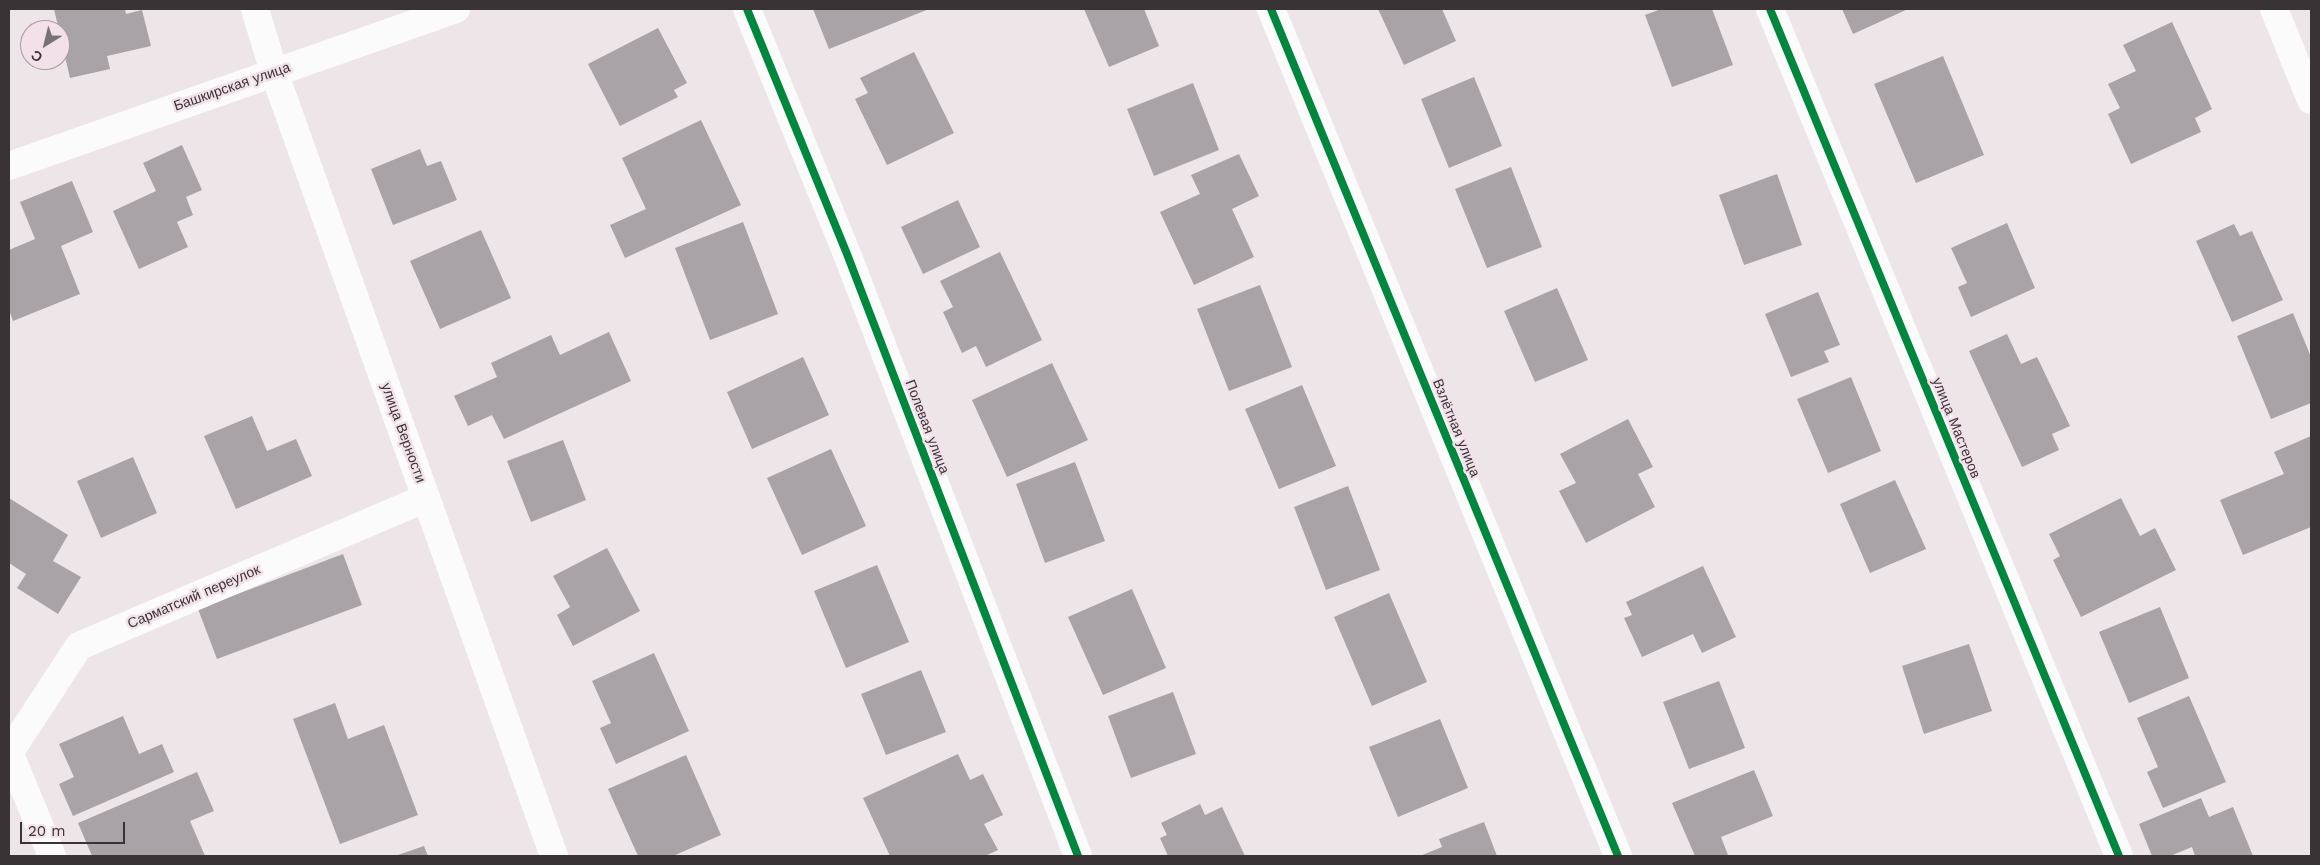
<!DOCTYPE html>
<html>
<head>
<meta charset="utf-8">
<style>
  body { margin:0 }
  #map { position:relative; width:2320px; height:865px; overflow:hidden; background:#eee5e9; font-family:"Work Sans",sans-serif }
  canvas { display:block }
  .frame { position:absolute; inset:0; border:10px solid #393336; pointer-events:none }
  .north { position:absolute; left:20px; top:20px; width:50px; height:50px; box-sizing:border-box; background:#f2e1e9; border:1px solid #a89ba1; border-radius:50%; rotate:216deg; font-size:14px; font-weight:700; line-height:20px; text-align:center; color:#393336 }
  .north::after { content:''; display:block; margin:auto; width:18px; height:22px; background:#787175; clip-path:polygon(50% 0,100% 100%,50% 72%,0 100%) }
  .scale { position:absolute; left:20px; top:822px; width:105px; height:22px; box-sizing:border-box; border:2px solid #393336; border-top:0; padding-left:6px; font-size:15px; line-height:18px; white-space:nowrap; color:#393336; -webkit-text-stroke:4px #f2e1e9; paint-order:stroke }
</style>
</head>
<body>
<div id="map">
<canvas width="2320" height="865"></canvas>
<div class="frame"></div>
<div class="north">С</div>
<div class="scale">20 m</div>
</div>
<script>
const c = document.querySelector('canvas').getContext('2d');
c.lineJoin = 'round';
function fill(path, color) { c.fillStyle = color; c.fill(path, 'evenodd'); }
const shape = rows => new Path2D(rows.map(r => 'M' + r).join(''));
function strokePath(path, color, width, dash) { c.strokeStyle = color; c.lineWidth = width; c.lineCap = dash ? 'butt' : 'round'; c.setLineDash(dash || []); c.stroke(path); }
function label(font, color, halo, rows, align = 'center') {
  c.font = font + ' "Work Sans",sans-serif'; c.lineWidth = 5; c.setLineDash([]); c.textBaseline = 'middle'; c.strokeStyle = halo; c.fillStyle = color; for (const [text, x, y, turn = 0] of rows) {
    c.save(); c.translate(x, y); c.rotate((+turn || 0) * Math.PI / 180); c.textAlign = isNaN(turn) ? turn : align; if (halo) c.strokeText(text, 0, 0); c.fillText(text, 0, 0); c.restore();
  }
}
fill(shape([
  [54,9,125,9,126,14,142,10,151,46,107,56,110,69,70,78],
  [813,9,929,9,829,49],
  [1084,9,1144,9,1159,46,1109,67],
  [1378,9,1442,9,1456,41,1404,65],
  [1661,9,1712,9,1733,65,1672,87,1645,15],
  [1842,9,1908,9,1853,34],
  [2172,22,2212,109,2195,118,2201,132,2131,164,2108,114,2120,108,2108,84,2136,71,2123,45],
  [658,28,687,83,674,90,678,97,620,126,588,64],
  [914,52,954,133,887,165,855,99,868,93,860,78],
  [1943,56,1984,155,1916,183,1874,84],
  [1474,77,1502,146,1449,168,1421,99],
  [1193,83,1219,150,1154,176,1127,109],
  [701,120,741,205,625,258,610,225,646,209,622,158],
  [182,145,202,190,186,197,193,215,177,222,188,247,139,269,113,211,156,191,143,163],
  [420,149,427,166,441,161,457,200,393,225,371,169],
  [1239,154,1259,196,1232,209,1254,257,1194,285,1160,212,1200,194,1191,175],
  [1511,167,1542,247,1487,268,1455,189],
  [1777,174,1802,245,1744,265,1719,195],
  [72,181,93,232,61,246,80,294,13,321,9,310,9,250,35,239,20,202],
  [958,200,980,247,923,274,901,227],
  [743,222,778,314,710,340,675,248],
  [2007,223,2035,288,1971,317,1958,287,1967,283,1951,248],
  [2234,224,2240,236,2252,231,2283,300,2232,322,2196,241],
  [481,230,511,298,440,329,410,261],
  [1000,252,1042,340,986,367,976,346,962,353,943,312,953,307,940,281],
  [1260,285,1292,367,1229,391,1197,309],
  [1557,288,1588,360,1535,382,1504,311],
  [1818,292,1840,345,1824,351,1829,362,1791,377,1765,314],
  [2293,313,2311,357,2311,403,2271,419,2237,336],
  [609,332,631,381,504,439,492,415,468,426,454,396,497,377,491,363,551,335,560,355],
  [2007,334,2021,364,2037,357,2070,426,2052,434,2059,450,2022,467,1969,351],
  [803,357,829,415,752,449,727,392],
  [1052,363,1088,440,1007,477,972,400],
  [1851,377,1881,451,1828,473,1797,399],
  [1302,385,1336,466,1279,489,1245,409],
  [252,416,267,451,296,439,312,476,236,509,204,436],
  [1628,419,1653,467,1638,474,1655,507,1586,543,1559,491,1576,483,1560,454],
  [2311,436,2311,527,2243,555,2220,500,2284,474,2274,452],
  [563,440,586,500,531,522,507,461],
  [831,449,866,526,802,555,767,478],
  [133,457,157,513,101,538,77,481],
  [1075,462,1105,541,1045,563,1016,484],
  [1895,480,1926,549,1870,573,1840,504],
  [1348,486,1380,570,1326,590,1294,507],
  [9,498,68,535,53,561,81,577,58,614,17,588,26,574,9,563],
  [2121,498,2140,536,2155,528,2176,570,2081,617,2053,560,2060,556,2049,534],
  [607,548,640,611,573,646,557,615,570,607,553,576],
  [343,554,362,605,217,659,198,609],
  [877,565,909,642,846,668,814,591],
  [1703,566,1736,637,1702,653,1693,634,1642,657,1624,618,1632,615,1626,602],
  [1132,589,1166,668,1103,695,1068,617],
  [1389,593,1427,682,1372,706,1334,617],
  [2160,607,2189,678,2129,703,2099,632],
  [1969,644,1992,711,1924,734,1902,666],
  [654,653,689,731,616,764,600,728,611,723,592,681],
  [921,670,946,732,886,755,861,694],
  [1719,681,1745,748,1689,769,1663,702],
  [1173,692,1196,754,1131,778,1108,716],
  [2189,696,2226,782,2163,808,2147,772,2158,767,2137,718],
  [335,703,348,739,384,725,418,815,340,844,293,719],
  [123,716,139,754,162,744,174,772,73,816,59,784,74,777,59,744],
  [1440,719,1468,788,1398,817,1369,747],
  [958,754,970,780,983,774,1003,815,984,824,998,850,985,856,890,856,863,798],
  [686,755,721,835,673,856,638,856,608,789],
  [1754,770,1773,816,1721,837,1728,855,1695,856,1672,803],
  [197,772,214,811,190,821,205,856,92,856,78,823],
  [2201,798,2209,817,2233,807,2253,856,2195,856,2192,847,2170,856,2152,856,2139,824],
  [1200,804,1205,815,1222,807,1245,856,1168,856,1160,838,1167,835,1161,823],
  [1484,822,1497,856,1420,856,1442,847,1439,839],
  [424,846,428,856,395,856]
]), '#a9a2a6');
strokePath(shape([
  [255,9,274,72,554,856],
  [747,9,847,254,1078,856],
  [1271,9,1618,856],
  [1770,9,2119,856],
  [9,166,456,9],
  [9,752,52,856],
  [9,753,79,646,426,498]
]), '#fcfbfc', 28);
strokePath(shape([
  [2274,9,2311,100]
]), '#fcfbfc', 28);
strokePath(shape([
  [747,9,847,254,1078,856],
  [1271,9,1618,856],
  [1770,9,2119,856]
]), '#00873e', 8);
label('14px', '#393336', '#f2e1e9', [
  ["Башкирская улица",232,87,-19],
  ["Полевая улица",927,427,69],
  ["Взлётная улица",1456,428,68],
  ["улица Мастеров",1956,428,68],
  ["улица Верности",403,433,70],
  ["Сарматский переулок",194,597,-23]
]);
</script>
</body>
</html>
